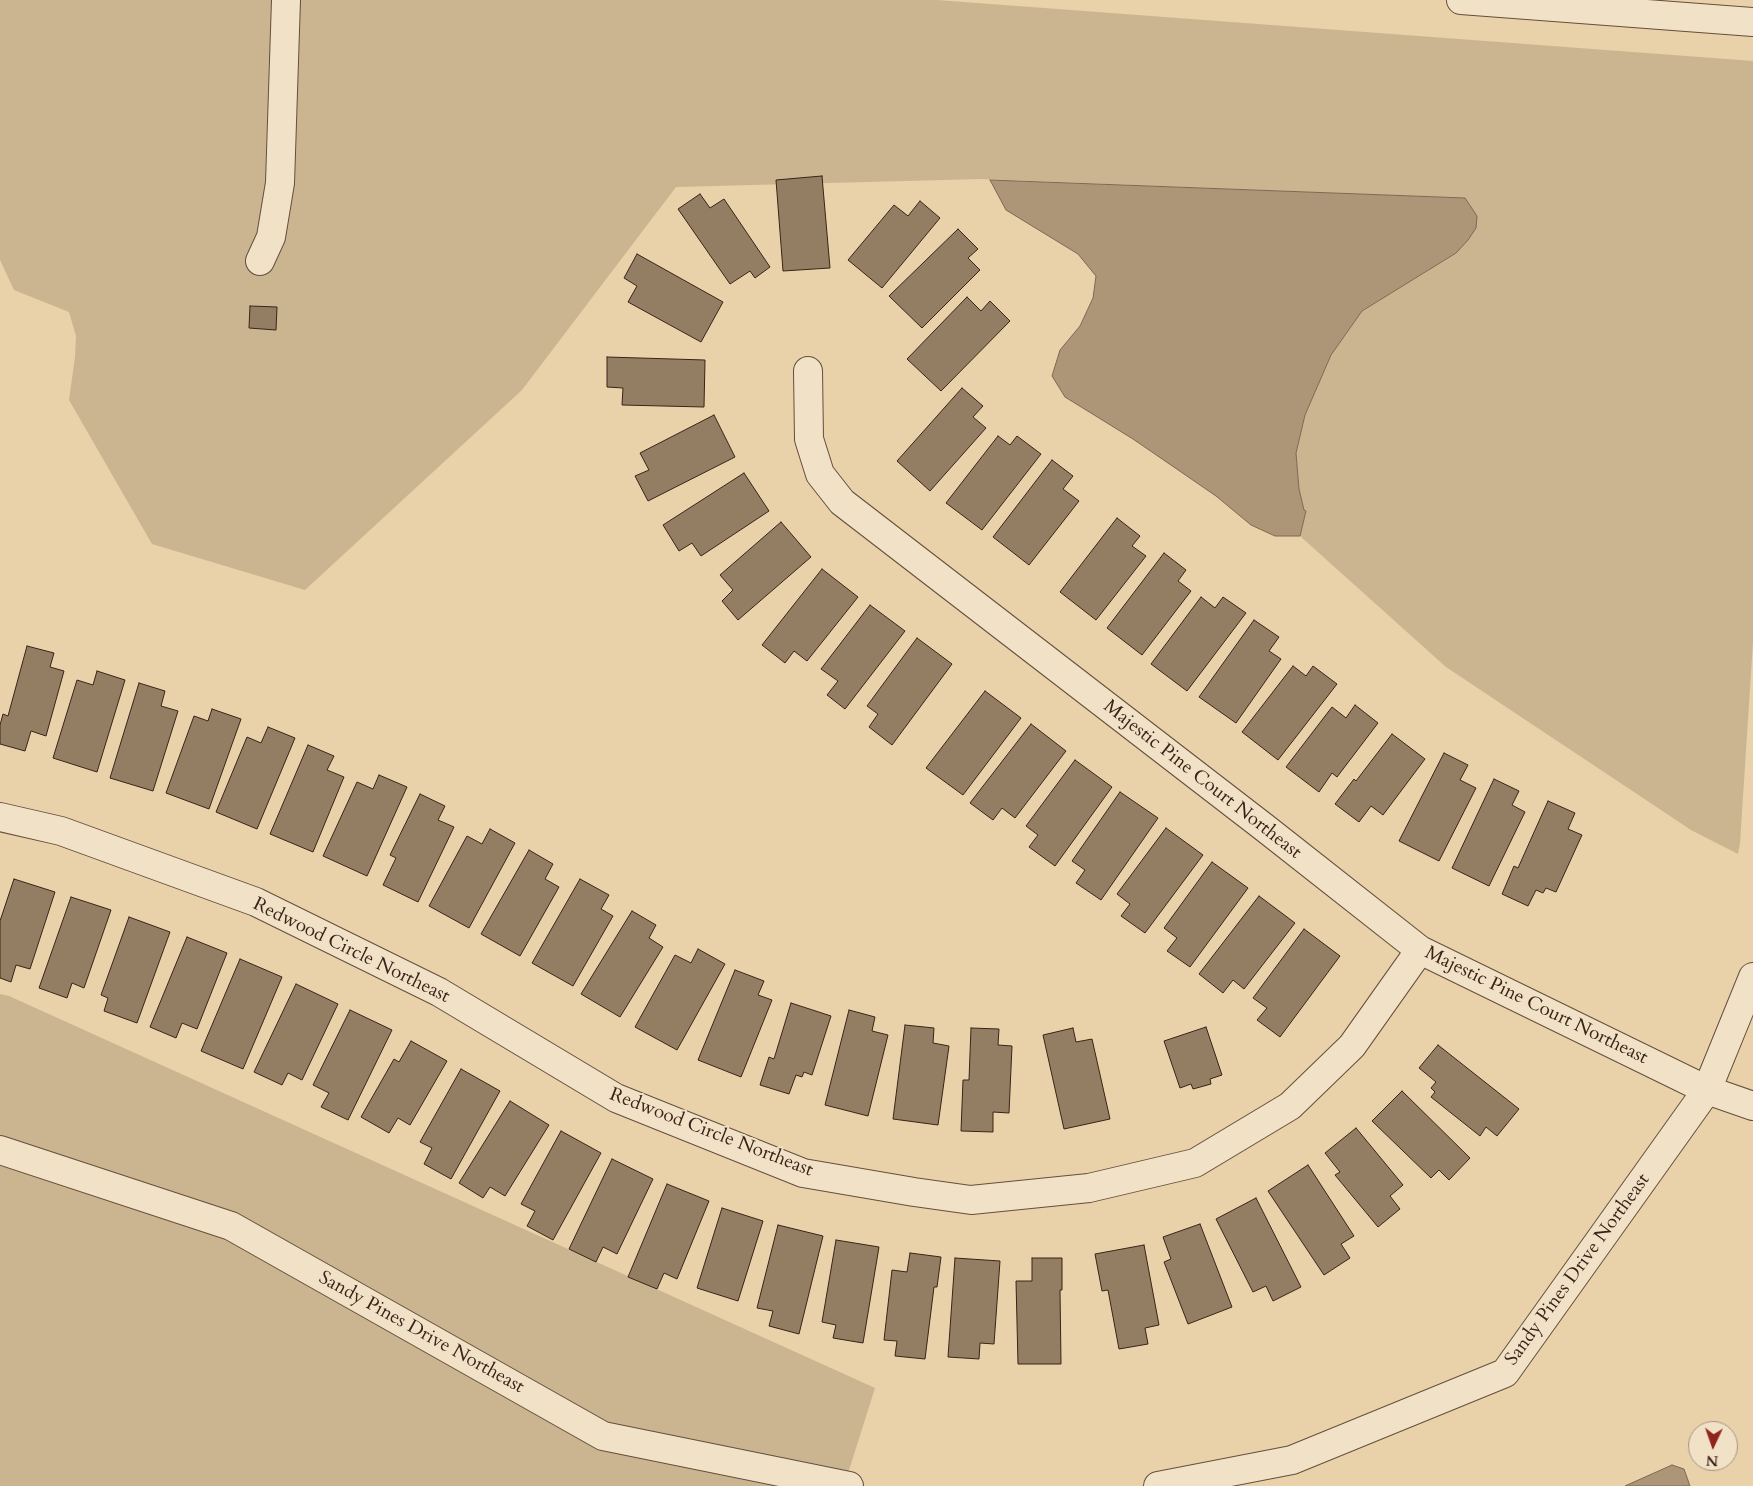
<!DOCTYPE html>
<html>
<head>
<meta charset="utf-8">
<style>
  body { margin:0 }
  #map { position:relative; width:1753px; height:1486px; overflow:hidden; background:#e9d1a9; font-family:Cardo,serif }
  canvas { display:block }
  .north { position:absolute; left:1688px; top:1421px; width:50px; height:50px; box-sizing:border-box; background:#f1e1c7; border:1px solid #a79581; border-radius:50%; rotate:183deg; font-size:14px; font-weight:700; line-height:20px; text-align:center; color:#382418 }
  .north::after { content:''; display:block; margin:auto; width:18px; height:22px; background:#8f2418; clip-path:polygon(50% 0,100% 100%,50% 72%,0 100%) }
</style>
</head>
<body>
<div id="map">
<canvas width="1753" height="1486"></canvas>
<div class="north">N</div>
</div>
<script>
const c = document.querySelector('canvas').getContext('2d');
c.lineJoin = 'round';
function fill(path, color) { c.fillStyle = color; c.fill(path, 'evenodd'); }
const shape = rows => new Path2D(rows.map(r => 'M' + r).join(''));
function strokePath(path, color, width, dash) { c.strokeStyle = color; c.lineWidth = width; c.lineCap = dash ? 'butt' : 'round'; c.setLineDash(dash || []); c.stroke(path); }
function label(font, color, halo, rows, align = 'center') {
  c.font = font + ' Cardo,serif'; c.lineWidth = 4; c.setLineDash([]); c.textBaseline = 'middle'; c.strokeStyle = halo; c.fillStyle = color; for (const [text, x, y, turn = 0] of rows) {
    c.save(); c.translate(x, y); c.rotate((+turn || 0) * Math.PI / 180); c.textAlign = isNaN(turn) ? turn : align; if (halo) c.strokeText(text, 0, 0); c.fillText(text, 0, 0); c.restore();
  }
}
fill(shape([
  [0,0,937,0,1753,61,1753,642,1740,843,1738,854,1691,830,1446,667,1300,536,1306,511,1304,510,1299,489,1296,453,1305,415,1331,355,1362,311,1456,253,1465,198,981,179,676,187,522,390,305,590,152,544,69,400,75,357,76,336,69,312,14,290,0,260],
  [0,994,9,996,875,1388,844,1486,0,1486]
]), '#cbb490');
const water = shape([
  [990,180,1465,198,1477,216,1476,228,1468,240,1456,253,1362,311,1331,355,1305,415,1296,453,1299,489,1304,510,1306,511,1300,536,1275,536,1251,525,1216,496,1133,439,1065,397,1052,376,1060,350,1080,326,1093,298,1096,276,1078,254,1006,210,990,180],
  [1672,1465,1684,1469,1690,1486,1625,1486,1672,1465]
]);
fill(water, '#ad9678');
strokePath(water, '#7e6852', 1);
const building = shape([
  [822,176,830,268,783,271,776,180,822,176],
  [700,194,710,208,724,199,770,267,755,278,750,271,730,284,678,209,700,194],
  [920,201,940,218,882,288,848,260,894,205,908,216,920,201],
  [958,229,978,249,968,258,980,270,922,328,889,296,958,229],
  [637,254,723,302,701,342,628,302,637,286,624,278,637,254],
  [967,297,981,311,990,301,1010,321,941,391,907,359,967,297],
  [250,306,277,307,276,330,249,328,250,306],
  [607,357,705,360,704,407,622,405,623,388,607,387,607,357],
  [962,388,983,406,973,417,986,428,930,491,897,461,962,388],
  [714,415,735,457,648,501,635,476,649,470,640,453,714,415],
  [998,436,1010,445,1017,436,1041,454,982,530,946,503,998,436],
  [1052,460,1073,476,1063,489,1079,501,1029,565,993,537,1052,460],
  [744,473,769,511,701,556,692,543,679,551,663,525,744,473],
  [1117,518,1140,536,1132,546,1146,556,1096,620,1060,592,1117,518],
  [781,522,811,557,738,620,722,601,733,590,720,575,781,522],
  [1164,553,1186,570,1178,581,1191,591,1142,655,1107,628,1164,553],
  [822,569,858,597,807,661,794,651,785,663,762,645,822,569],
  [1201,597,1215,608,1223,597,1246,613,1187,691,1151,664,1201,597],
  [870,605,905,631,845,709,827,695,838,681,821,669,870,605],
  [1254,620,1279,637,1269,651,1281,659,1236,723,1199,697,1254,620],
  [917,638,952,664,892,745,869,727,878,714,867,706,917,638],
  [27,646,54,653,50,667,64,671,46,736,31,731,25,751,0,744,0,725,3,714,8,716,27,646],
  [1293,666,1306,676,1313,666,1337,684,1278,760,1242,732,1293,666],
  [97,671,125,680,97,772,53,758,77,680,93,685,97,671],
  [139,683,165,691,161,706,178,711,153,791,110,778,139,683],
  [985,691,1021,718,963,795,926,768,985,691],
  [1355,705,1378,723,1337,777,1332,773,1319,792,1286,767,1332,707,1346,718,1355,705],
  [212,709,241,719,209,809,166,793,194,716,208,721,212,709],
  [1031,724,1066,751,1015,818,1002,808,993,820,970,803,1031,724],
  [268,727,295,738,257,829,216,812,247,737,261,743,268,727],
  [1392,734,1425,759,1383,815,1371,806,1359,822,1335,804,1354,779,1356,781,1392,734],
  [308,745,334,756,327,770,344,777,313,852,270,834,308,745],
  [1444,753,1468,765,1460,780,1476,788,1439,861,1399,841,1444,753],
  [1075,760,1112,787,1055,866,1029,847,1038,835,1026,826,1075,760],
  [379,775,407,787,367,876,323,856,357,782,373,789,379,775],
  [1494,779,1519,791,1512,805,1525,812,1489,886,1452,868,1494,779],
  [1120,792,1158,818,1101,900,1076,883,1085,870,1072,861,1120,792],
  [420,794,445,806,438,820,454,827,418,902,383,885,396,858,390,855,420,794],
  [1548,801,1575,813,1568,829,1582,835,1556,892,1546,888,1543,893,1536,890,1528,906,1502,894,1514,866,1518,868,1548,801],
  [1166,828,1203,855,1145,933,1121,916,1130,904,1117,894,1166,828],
  [490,829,515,843,469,928,429,906,467,836,482,844,490,829],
  [529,850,553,864,545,879,559,887,520,956,481,934,529,850],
  [1212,862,1248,888,1190,967,1167,951,1177,938,1164,928,1212,862],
  [14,879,55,892,30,969,16,965,11,982,0,978,0,921,14,879],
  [580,879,609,895,601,909,613,916,573,986,532,963,580,879],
  [1259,896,1295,923,1244,989,1233,980,1223,993,1199,974,1259,896],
  [71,897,111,910,84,988,72,983,67,998,39,988,71,897],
  [632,911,656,925,649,938,663,947,620,1017,581,994,632,911],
  [129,917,170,932,137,1023,104,1011,108,998,101,995,129,917],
  [1304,929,1340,956,1280,1037,1257,1020,1267,1008,1253,998,1304,929],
  [187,937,227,953,197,1029,182,1023,176,1038,150,1027,187,937],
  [698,949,725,964,677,1050,635,1027,675,955,691,963,698,949],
  [240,959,282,977,243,1069,201,1051,240,959],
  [735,970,764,981,758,995,772,1000,741,1077,698,1060,735,970],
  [296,984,338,1004,302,1080,288,1073,282,1085,254,1072,296,984],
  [791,1003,831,1016,812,1075,804,1072,802,1077,796,1075,789,1094,760,1085,769,1057,774,1059,791,1003],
  [350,1010,392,1030,348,1120,321,1107,329,1093,313,1085,350,1010],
  [849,1010,875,1017,872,1031,888,1035,868,1116,825,1105,849,1010],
  [905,1025,934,1028,933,1043,949,1046,938,1125,893,1119,905,1025],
  [1206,1027,1222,1075,1210,1079,1211,1084,1193,1089,1191,1084,1180,1088,1164,1041,1206,1027],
  [971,1028,999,1029,998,1045,1012,1046,1009,1113,993,1112,993,1132,961,1131,963,1080,969,1080,971,1028],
  [1073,1028,1076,1042,1092,1039,1110,1119,1064,1129,1043,1035,1073,1028],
  [411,1041,447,1061,410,1125,398,1118,389,1133,361,1117,394,1059,399,1062,411,1041],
  [1438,1045,1519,1109,1497,1136,1486,1127,1480,1136,1431,1097,1435,1092,1431,1088,1436,1082,1419,1068,1438,1045],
  [461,1069,500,1091,451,1179,424,1164,432,1148,420,1142,461,1069],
  [1402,1091,1470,1158,1449,1180,1439,1170,1431,1178,1372,1121,1402,1091],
  [510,1101,549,1125,505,1196,490,1187,483,1198,459,1183,510,1101],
  [1356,1128,1403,1185,1390,1196,1400,1209,1378,1227,1335,1175,1340,1172,1325,1153,1356,1128],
  [561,1131,601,1153,553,1240,527,1226,535,1211,521,1204,561,1131],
  [612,1159,653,1179,617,1254,603,1247,596,1262,569,1249,612,1159],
  [1308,1165,1354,1236,1341,1244,1350,1258,1324,1275,1268,1191,1308,1165],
  [667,1184,709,1201,677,1279,664,1273,657,1289,628,1277,667,1184],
  [1256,1198,1301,1287,1273,1301,1266,1286,1253,1292,1216,1219,1256,1198],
  [722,1208,763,1221,738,1301,697,1288,722,1208],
  [1200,1224,1232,1307,1188,1324,1164,1262,1171,1259,1163,1237,1200,1224],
  [778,1225,823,1236,799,1334,769,1326,773,1311,757,1308,778,1225],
  [836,1240,879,1247,863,1343,833,1338,836,1325,822,1322,836,1240],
  [1144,1245,1159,1325,1145,1328,1148,1344,1119,1349,1108,1290,1102,1291,1095,1254,1144,1245],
  [910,1253,941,1257,937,1287,934,1287,925,1359,895,1356,897,1341,884,1340,892,1270,907,1272,910,1253],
  [955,1258,1000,1261,994,1344,980,1343,979,1359,948,1357,955,1258],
  [1032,1258,1062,1258,1062,1290,1060,1290,1061,1364,1018,1364,1016,1281,1032,1281,1032,1258]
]);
fill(building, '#947e63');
strokePath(building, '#382418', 1);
const minor = shape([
  [1461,0,1753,22],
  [260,261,271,237,280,183,286,0],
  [808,371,809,439,820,474,842,502,1265,828,1420,950,1707,1090,1753,1106],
  [0,817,61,831,256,902,439,992,616,1098,803,1173,914,1192,971,1200,1089,1188,1195,1163,1290,1106,1352,1046,1420,950],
  [0,1150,231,1226,603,1436,849,1486],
  [1158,1486,1292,1460,1505,1373,1707,1090,1753,977]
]);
strokePath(minor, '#644f3c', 30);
strokePath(minor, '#f1e1c7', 28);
label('19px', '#382418', '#f1e1c7', [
  ["Majestic Pine Court Northeast",1202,780,38],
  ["Redwood Circle Northeast",351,951,26],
  ["Majestic Pine Court Northeast",1536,1006,26],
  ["Redwood Circle Northeast",711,1133,21],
  ["Sandy Pines Drive Northeast",1578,1270,-54],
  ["Sandy Pines Drive Northeast",421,1333,29]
]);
</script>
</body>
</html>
